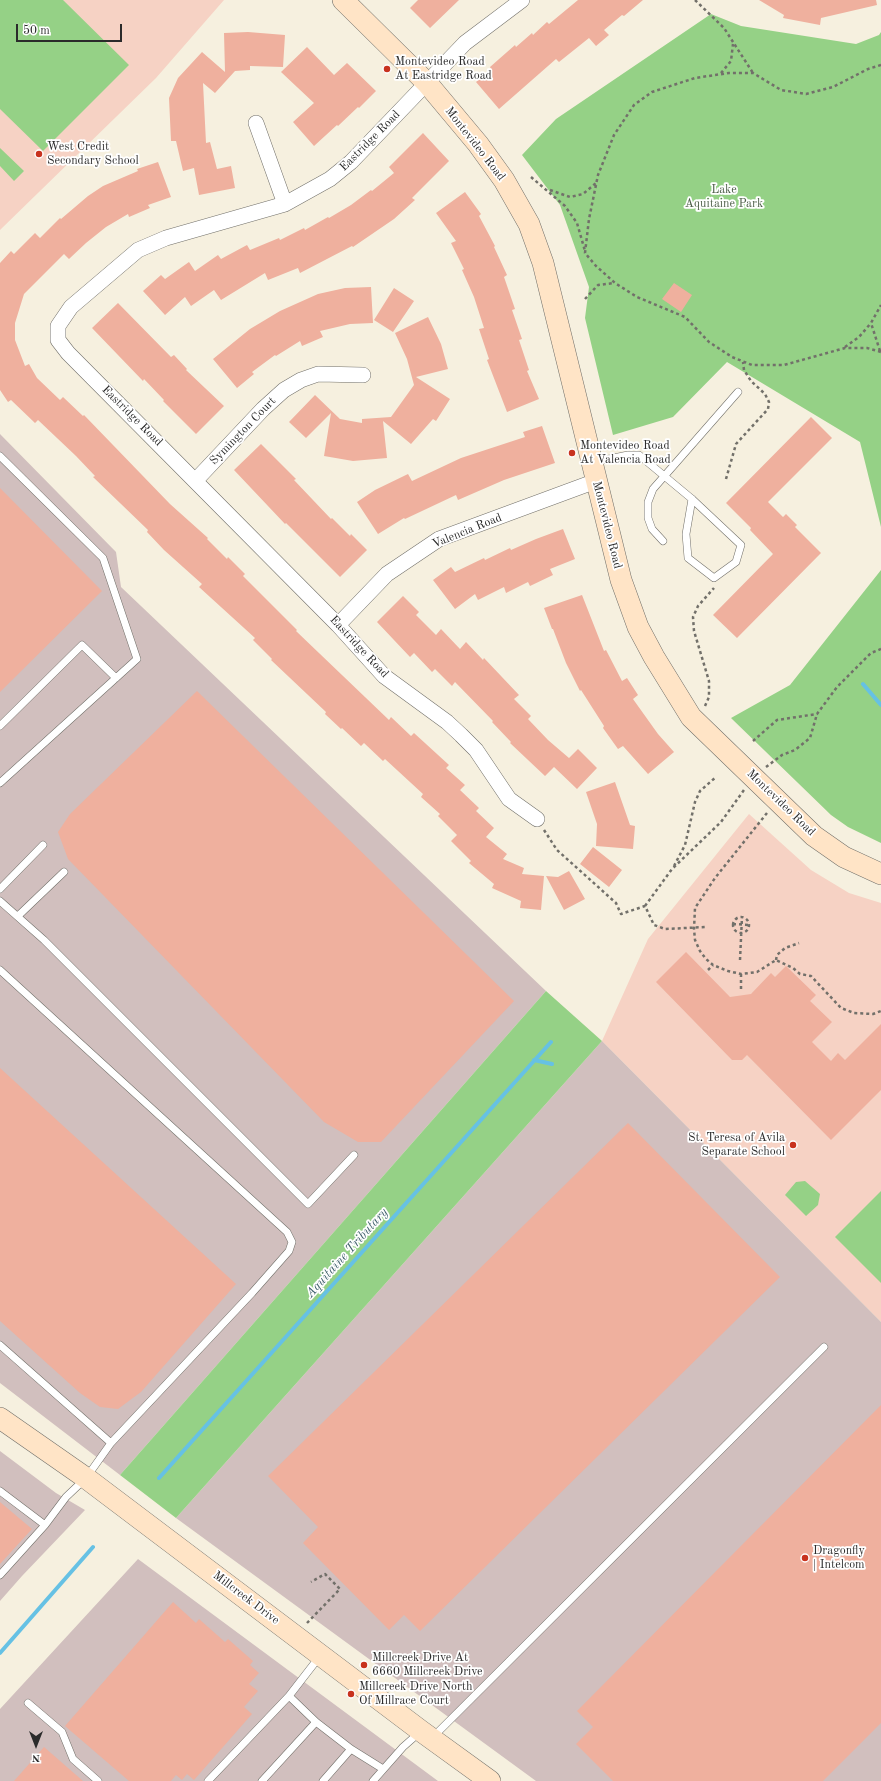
<!DOCTYPE html>
<html>
<head>
<meta charset="utf-8">
<style>
  body { margin:0 }
  #map { position:relative; width:881px; height:1781px; overflow:hidden; background:#f6f0df; font-family:"Old Standard TT",serif }
  canvas { display:block }
  .north { position:absolute; left:16px; top:1725px; width:40px; height:40px; -webkit-text-stroke:3px #fff; paint-order:stroke; rotate:180deg; font-size:11px; font-weight:700; line-height:16px; text-align:center; color:#2b2b2b }
  .north::after { content:''; display:block; margin:auto; width:14px; height:18px; background:#2b2b2b; clip-path:polygon(50% 0,100% 100%,50% 72%,0 100%) }
  .scale { position:absolute; left:16px; top:24px; width:106px; height:18px; box-sizing:border-box; border:2px solid #2b2b2b; border-top:0; padding-left:5px; font-size:12px; line-height:14px; white-space:nowrap; color:#2b2b2b; -webkit-text-stroke:3px #fff; paint-order:stroke }
</style>
</head>
<body>
<div id="map">
<canvas width="881" height="1781"></canvas>
<div class="north">N</div>
<div class="scale">50 m</div>
</div>
<script>
const c = document.querySelector('canvas').getContext('2d');
c.lineJoin = 'round';
function fill(path, color) { c.fillStyle = color; c.fill(path, 'evenodd'); }
const shape = rows => new Path2D(rows.map(r => 'M' + r).join(''));
function strokePath(path, color, width, dash) { c.strokeStyle = color; c.lineWidth = width; c.lineCap = dash ? 'butt' : 'round'; c.setLineDash(dash || []); c.stroke(path); }
function label(font, color, halo, rows, align = 'center') {
  c.font = font + ' "Old Standard TT",serif'; c.lineWidth = 3.5; c.setLineDash([]); c.textBaseline = 'middle'; c.strokeStyle = halo; c.fillStyle = color; for (const [text, x, y, turn = 0] of rows) {
    c.save(); c.translate(x, y); c.rotate((+turn || 0) * Math.PI / 180); c.textAlign = isNaN(turn) ? turn : align; if (halo) c.strokeText(text, 0, 0); c.fillText(text, 0, 0); c.restore();
  }
}
fill(shape([
  [0,0,224,0,156,78,0,230],
  [749,814,811,870,849,893,881,903,881,1322,602,1041,648,939]
]), '#f6d2c4');
fill(shape([
  [0,434,116,552,121,587,546,991,120,1475,0,1383],
  [602,1041,881,1322,881,1781,536,1781,176,1518],
  [0,1451,56,1493,85,1510,22,1576,0,1601],
  [138,1559,438,1781,0,1781,0,1709]
]), '#d1bfbe');
fill(shape([
  [0,0,63,0,129,65,43,151,0,109],
  [711,14,741,26,856,44,879,35,881,32,881,527,860,442,727,362,673,417,613,435,585,318,589,287,560,205,522,155,556,119],
  [0,148,24,171,14,181,0,166],
  [881,570,881,843,848,827,831,815,731,718,790,685],
  [546,991,602,1041,176,1518,120,1475],
  [805,1181,820,1194,818,1205,806,1216,785,1195,796,1182],
  [881,1191,881,1283,835,1237]
]), '#95d186');
strokePath(shape([
  [863,684,881,705],
  [534,1060,552,1064],
  [159,1478,551,1042],
  [0,1653,93,1547]
]), '#66c1e4', 4);
fill(shape([
  [418,0,459,0,430,28,410,8],
  [578,0,643,0,624,16,622,15,604,30,609,35,596,46,589,38,559,62,556,59,499,109,476,82,491,69,490,67,515,45,516,47,532,33,533,35,547,22,549,24],
  [759,0,876,0,877,5,821,18,820,25,783,18,784,15],
  [248,32,285,35,283,67,250,66,250,70,235,71,215,93,203,83,206,143,210,142,217,169,231,166,235,188,199,195,194,168,183,171,176,141,171,141,169,98,178,78,202,52,225,72,224,33],
  [307,47,334,75,347,63,376,91,359,108,358,107,338,126,337,125,314,146,293,122,314,103,281,72],
  [423,133,449,161,412,198,415,200,394,219,353,247,352,246,300,273,298,268,268,280,265,273,221,300,214,290,191,306,185,297,165,315,143,291,161,275,165,279,189,262,195,271,218,255,221,259,247,245,250,250,279,238,280,240,304,228,305,230,328,217,329,218,351,205,371,190,372,191,394,173,389,167],
  [158,162,171,197,148,205,150,208,129,217,128,214,106,227,86,243,69,259,64,254,24,294,15,323,15,340,25,366,29,364,37,378,60,400,63,397,83,416,84,415,170,504,208,538,207,539,227,559,228,557,245,574,243,576,297,630,296,631,389,720,391,717,411,736,414,733,449,765,446,768,465,785,460,790,479,808,476,811,494,828,486,837,507,854,503,859,524,868,522,874,544,876,541,910,520,908,521,901,492,888,494,884,469,863,471,861,451,841,457,835,438,816,440,814,421,797,423,794,385,759,383,761,364,743,361,746,342,728,341,729,325,714,326,712,271,660,272,659,253,640,255,638,199,587,202,584,164,550,147,532,148,530,93,477,95,476,76,456,38,420,35,423,11,400,8,402,0,390,0,263,11,251,14,254,35,233,40,238,60,218,61,219,88,196,103,186,138,171,137,169],
  [465,192,481,214,479,216,495,246,494,247,507,275,504,277,515,309,512,310,522,339,519,340,529,370,527,371,539,399,507,412,487,360,489,359,479,329,484,328,474,297,462,270,464,269,451,243,456,241,436,213],
  [674,283,692,295,681,312,662,299],
  [371,287,373,323,350,324,320,331,323,337,302,346,300,341,276,356,275,355,252,372,254,374,237,388,213,359,250,329,280,311,318,294,345,288],
  [394,288,414,301,393,332,374,320],
  [118,303,171,357,174,355,187,369,186,370,224,406,196,434,163,401,164,400,144,379,143,381,92,328],
  [428,317,441,344,448,369,416,377,450,399,436,421,433,419,411,444,383,421,387,458,353,461,324,456,331,413,306,438,289,422,315,395,340,419,362,423,362,419,391,417,414,385,407,359,395,333],
  [811,417,832,438,768,502,783,517,786,514,797,525,795,527,821,553,737,638,713,615,773,554,750,530,751,528,726,503],
  [542,426,555,463,504,480,458,500,456,495,405,519,404,518,378,534,357,502,375,490,408,474,412,481,461,458,525,437,523,432],
  [261,444,296,479,294,480,331,519,332,518,350,536,351,534,367,550,340,577,286,523,285,524,234,470],
  [0,488,102,591,0,692],
  [563,529,575,559,550,569,553,575,530,586,528,582,506,593,504,587,478,600,475,594,455,609,433,580,451,567,455,572,484,558,485,560,510,548,511,550,536,539],
  [582,595,604,651,606,650,622,681,627,678,638,695,633,699,658,734,674,752,648,774,623,746,618,749,603,728,604,726,581,690,580,691,566,663,553,629,552,629,544,608],
  [403,596,419,612,416,615,436,635,441,629,460,649,466,642,483,660,484,658,519,695,514,699,531,716,528,719,548,740,569,758,578,749,597,768,577,789,554,767,545,776,510,743,511,742,492,722,493,721,455,682,452,686,435,669,432,672,414,653,410,657,377,622],
  [197,691,514,1001,381,1142,358,1142,324,1122,68,859,58,832,70,814],
  [615,782,630,825,635,826,633,849,596,846,597,824,586,792],
  [593,847,622,870,609,887,580,864],
  [569,871,585,899,564,910,546,876,558,877],
  [686,952,730,997,751,994,771,973,775,977,786,966,816,995,810,1001,832,1022,812,1042,831,1061,838,1053,845,1060,881,1024,881,1090,831,1140,747,1055,742,1060,732,1060,656,982],
  [0,1068,236,1284,141,1392,118,1409,100,1407,80,1393,0,1321],
  [628,1123,780,1277,420,1631,404,1615,389,1630,303,1543,318,1527,268,1476],
  [881,1405,881,1723,823,1781,613,1781,576,1744,593,1727,577,1711],
  [0,1502,32,1529,0,1564],
  [173,1602,196,1623,199,1619,225,1642,228,1639,253,1661,250,1665,259,1673,249,1684,258,1691,244,1707,252,1714,194,1780,187,1774,182,1780,176,1775,171,1781,129,1781,65,1726],
  [44,1747,83,1781,14,1781]
]), '#efb09e');
const lane = shape([
  [0,456,103,558,137,659,0,783],
  [594,462,628,455,639,455,692,499,741,545,736,562,714,578,688,558,686,534,692,499],
  [663,541,652,529,648,518,648,502,653,489,738,392],
  [0,726,82,645,116,678],
  [0,889,43,845],
  [0,901,44,940,308,1204,354,1155],
  [19,915,64,872],
  [0,970,287,1232,292,1242,289,1251,252,1293,111,1443,86,1478,66,1497,45,1525,0,1575],
  [0,1345,111,1443],
  [0,1491,45,1525],
  [320,1656,289,1696,316,1722,351,1749,383,1769],
  [28,1703,62,1732,73,1759,98,1781],
  [432,1738,824,1347],
  [208,1781,289,1696],
  [262,1781,316,1722],
  [323,1781,351,1749],
  [373,1781,403,1747,420,1732]
]);
const street = shape([
  [522,0,465,43,351,162,330,179,285,204,166,238,138,250,71,307,58,326,58,340,68,353,338,625,384,676,447,722,461,735,476,750,509,799,537,819],
  [256,123,285,204],
  [196,480,263,409,284,390,301,380,318,374,363,375],
  [338,625,387,574,439,539,596,481]
]);
const secondary = shape([
  [343,0,427,83,478,144,504,180,529,224,543,263,621,580,638,627,654,657,691,717,814,836,844,857,881,874],
  [0,1418,86,1478,421,1731,490,1781]
]);
strokePath(lane, '#72706a', 8);
strokePath(street, '#72706a', 16);
strokePath(secondary, '#72706a', 22);
strokePath(shape([
  [695,0,724,28,753,73],
  [881,65,868,69,833,87,806,94,781,90,753,73,729,73,695,78,652,92,634,105,614,135,598,175,589,219,585,253,596,266,615,283,637,297,685,317,709,342,732,357,752,365,784,365,845,348,867,348,881,352],
  [721,73,731,61,733,44],
  [531,177,565,206,577,223,585,251],
  [550,190,570,197,583,194,596,183],
  [585,299,598,285,614,283],
  [845,347,859,337,871,323],
  [880,351,871,323,881,305],
  [726,479,736,444,768,409,769,402,765,394,751,381,744,370,743,362],
  [705,706,709,697,709,681,694,631,693,617,698,606,714,588],
  [753,741,777,720,817,714,837,687,871,653,881,649],
  [766,767,782,755,795,750,810,738,817,714],
  [767,813,715,878,695,908,694,929,695,940,700,951,706,959,713,965,728,971,741,974,757,972,776,960,793,968,800,974,811,976,841,1008,854,1013,873,1014,881,1011],
  [544,830,557,850,616,903,621,914,645,906,654,925,665,929,706,927],
  [674,866,685,845,695,802,700,791,716,777],
  [645,906,672,869,721,822,744,790],
  '733 925a8 8 0 1 1 16 0a8 8 0 1 1-16 0Z',
  [733,924,750,925],
  [740,960,742,917],
  [776,960,777,955,785,948,799,943],
  [708,970,713,965],
  [741,974,741,991],
  [307,1623,340,1589,325,1574,311,1582]
]), '#72706a', 2.5, [3, 3]);
strokePath(lane, '#fff', 7);
strokePath(street, '#fff', 15);
strokePath(secondary, '#ffe4c6', 21);
for (const [x, y, r, color] of [
  [387,69,4,"#c8321e"],
  [39,154,4,"#c8321e"],
  [572,453,4,"#c8321e"],
  [793,1145,4,"#c8321e"],
  [805,1558,4,"#c8321e"],
  [364,1665,4,"#c8321e"],
  [351,1694,4,"#c8321e"]
]) { const dot = new Path2D(); dot.arc(x, y, r, 0, 2 * Math.PI); c.fillStyle = color; c.fill(dot); strokePath(dot, '#fff', 1.5); }
label('12px', '#2b2b2b', '#fff', [
  ["Montevideo Road",395,62],
  ["At Eastridge Road",395,76],
  ["West Credit",47,147],
  ["Secondary School",47,161],
  ["Montevideo Road",580,446],
  ["At Valencia Road",580,460],
  ["St. Teresa of Avila",785,1138,"right"],
  ["Separate School",785,1152,"right"],
  ["Dragonfly",813,1551],
  ["| Intelcom",813,1565],
  ["Millcreek Drive At",372,1658],
  ["6660 Millcreek Drive",372,1672],
  ["Millcreek Drive North",359,1687],
  ["Of Millrace Court",359,1701]
], 'left');
label('12px', '#2b2b2b', '#fff', [
  ["Eastridge Road",370,141,-45],
  ["Montevideo Road",475,144,52],
  ["Eastridge Road",132,416,45],
  ["Symington Court",243,431,-46],
  ["Montevideo Road",607,525,76],
  ["Valencia Road",467,531,-22],
  ["Eastridge Road",359,647,47],
  ["Montevideo Road",781,803,44],
  ["Millcreek Drive",246,1598,37]
]);
label('12px', '#4b5d46', '#fff', [
  ["Lake",724,190],
  ["Aquitaine Park",724,204]
]);
label('italic 13px', '#40606c', '#fff', [
  ["Aquitaine Tributary",347,1253,-48]
]);
</script>
</body>
</html>
